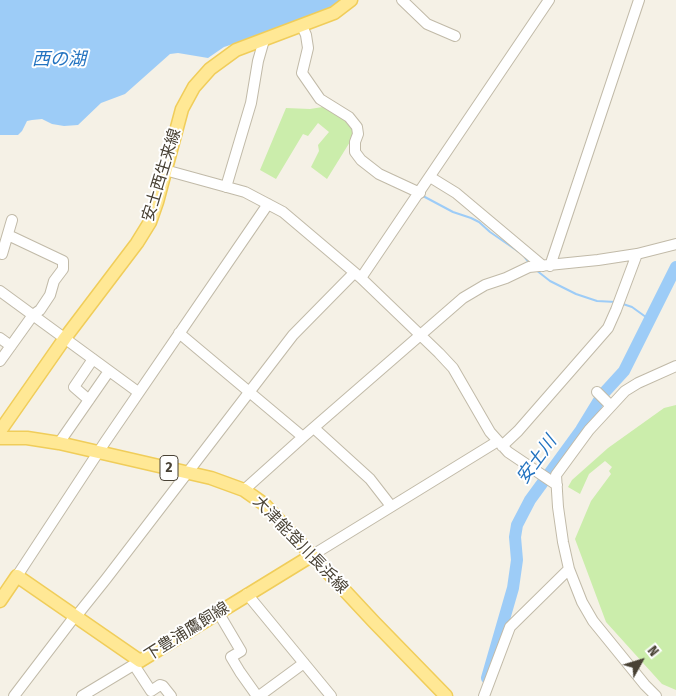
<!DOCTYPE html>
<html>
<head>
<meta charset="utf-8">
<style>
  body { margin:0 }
  #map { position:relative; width:676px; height:696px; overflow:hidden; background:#f5f1e6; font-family:"Fira Sans Condensed",sans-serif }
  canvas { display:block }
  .north { position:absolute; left:616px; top:636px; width:50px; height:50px; -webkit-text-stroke:4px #fff; paint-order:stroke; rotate:51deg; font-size:14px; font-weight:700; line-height:20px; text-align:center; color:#494235 }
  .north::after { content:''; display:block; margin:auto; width:18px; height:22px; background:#494235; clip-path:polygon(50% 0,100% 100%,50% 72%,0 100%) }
</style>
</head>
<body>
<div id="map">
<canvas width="676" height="696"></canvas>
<div class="north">N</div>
</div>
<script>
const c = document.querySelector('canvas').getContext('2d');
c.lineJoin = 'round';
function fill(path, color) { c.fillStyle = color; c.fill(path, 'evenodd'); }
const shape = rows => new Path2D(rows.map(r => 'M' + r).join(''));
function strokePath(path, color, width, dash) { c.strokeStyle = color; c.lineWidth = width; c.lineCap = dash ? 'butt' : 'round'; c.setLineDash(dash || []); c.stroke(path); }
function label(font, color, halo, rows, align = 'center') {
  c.font = font + ' "Fira Sans Condensed","Noto Sans JP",sans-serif'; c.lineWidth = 4; c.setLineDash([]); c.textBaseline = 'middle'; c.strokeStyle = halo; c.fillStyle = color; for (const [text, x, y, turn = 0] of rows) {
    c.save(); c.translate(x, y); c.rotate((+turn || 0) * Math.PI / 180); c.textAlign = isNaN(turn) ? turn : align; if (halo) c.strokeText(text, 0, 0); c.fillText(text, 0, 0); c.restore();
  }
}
fill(shape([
  [329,106,354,127,353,137,327,179,311,167,319,151,318,145,329,132,318,123,308,136,303,134,276,179,260,170,286,108,310,109],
  [676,405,676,690,662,684,606,622,575,539,591,501,611,474,609,471,612,467,605,461,589,474,580,494,568,487,572,480,608,448,664,408]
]), '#cbedab');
fill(shape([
  [0,0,341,0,323,12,283,28,224,47,208,58,178,53,170,54,125,94,101,103,78,125,64,126,52,124,42,119,32,120,27,121,22,131,18,135,0,135]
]), '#9dccf7');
strokePath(shape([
  [423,196,453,212,471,218,479,222,490,232,519,252],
  [523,255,529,263],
  [536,270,550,281,576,294,597,301,616,302],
  [623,304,632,307,650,320]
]), '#9dccf7', 2);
strokePath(shape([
  [487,678,513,588,517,560,515,537,517,525,530,500,581,430,603,394,624,371,676,267]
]), '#9dccf7', 12);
const minor = shape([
  [402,0,427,24,455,36],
  [302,26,306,35,308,48,302,73,320,99,349,117,357,127,358,134,355,142,355,152,361,160,379,174,420,193],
  [165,170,245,192,283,212,361,278,439,353,453,368,490,432,508,452,557,485],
  [430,177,456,193,543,266],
  [226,187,251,103,258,61,264,40],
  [2,254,12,220],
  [550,266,639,0],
  [361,278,549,0],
  [0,291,138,392],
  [179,333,303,437,463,298,485,285,506,278,529,267,598,260,637,254,676,244],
  [0,338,11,346],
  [0,361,33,315,40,310,50,295,54,281,63,269,63,261,8,235],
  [597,392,611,406],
  [89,400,74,387,93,359],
  [315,429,370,479,391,506],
  [59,443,109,371],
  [502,446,518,431,608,328,616,310,637,254],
  [244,490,303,437],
  [311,556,498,441],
  [17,576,105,442,268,204],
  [247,594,331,696],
  [218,612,241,651,231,657,240,672,257,696],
  [134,665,151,691,160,685,163,686,171,696],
  [14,696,75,616,78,614,106,579,293,335,354,273],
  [82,696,140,661],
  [259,696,304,663],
  [484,696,510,627,569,569],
  [656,696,645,685,593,621,582,602,569,569,563,542,558,507,556,475,589,430,625,391,638,383,676,366]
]);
const major = shape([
  [0,431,65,338,137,243,150,222,157,202,182,109,194,87,210,69,236,50,334,13,351,0],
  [0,438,27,438,59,443,211,478,244,490,264,504,374,622,446,696],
  [0,601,17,576,140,661,311,556]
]);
strokePath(minor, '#c1baa8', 12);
strokePath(major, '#f0cd5a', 15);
strokePath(minor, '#fff', 10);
strokePath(major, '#ffe895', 12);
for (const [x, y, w] of [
  [169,468,18]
]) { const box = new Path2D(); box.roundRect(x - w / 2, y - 12.5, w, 25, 4); c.fillStyle = '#fff'; c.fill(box); strokePath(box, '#494235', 1); }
label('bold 15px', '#494235', null, [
  ["2",169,468]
]);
label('16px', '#494235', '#fff', [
  ["安土西生来線",162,175,-73],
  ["大津能登川長浜線",300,545,46],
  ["下豊浦鷹飼線",187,632,-32]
]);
label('italic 18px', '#2373c0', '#fff', [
  ["西の湖",59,60],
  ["安土川",537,460,-54]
]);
</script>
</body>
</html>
